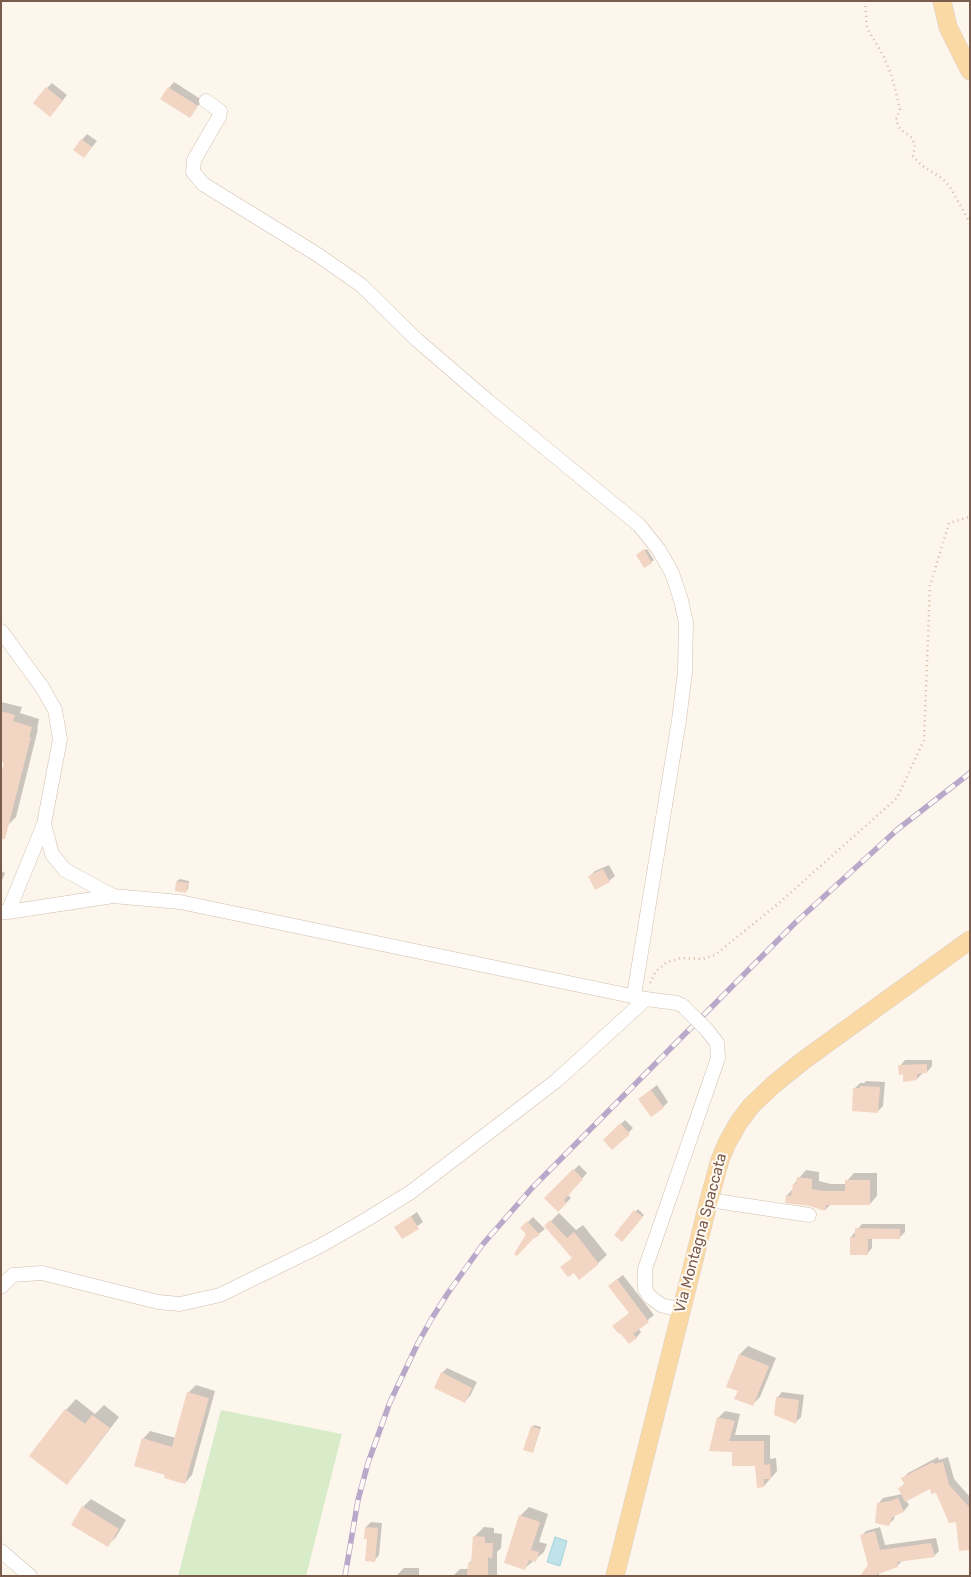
<!DOCTYPE html>
<html>
<head>
<meta charset="utf-8">
<style>
  body { margin:0 }
  #map { position:relative; width:971px; height:1577px; overflow:hidden; background:#fdf6ec; font-family:Rubik,sans-serif }
  canvas { display:block }
  .frame { position:absolute; inset:0; border:2px solid #7a5c4d; pointer-events:none }
</style>
</head>
<body>
<div id="map">
<canvas width="971" height="1577"></canvas>
<div class="frame"></div>
</div>
<script>
const c = document.querySelector('canvas').getContext('2d');
c.lineJoin = 'round';
function fill(path, color) { c.fillStyle = color; c.fill(path, 'evenodd'); }
const shape = rows => new Path2D(rows.map(r => 'M' + r).join(''));
function strokePath(path, color, width, dash) { c.strokeStyle = color; c.lineWidth = width; c.lineCap = dash ? 'butt' : 'round'; c.setLineDash(dash || []); c.stroke(path); }
function label(font, color, halo, rows, align = 'center') {
  c.font = font + ' Rubik,sans-serif'; c.lineWidth = 4; c.setLineDash([]); c.textBaseline = 'middle'; c.strokeStyle = halo; c.fillStyle = color; for (const [text, x, y, turn = 0] of rows) {
    c.save(); c.translate(x, y); c.rotate((+turn || 0) * Math.PI / 180); c.textAlign = isNaN(turn) ? turn : align; if (halo) c.strokeText(text, 0, 0); c.fillText(text, 0, 0); c.restore();
  }
}
fill(shape([
  [221,1410,342,1434,306,1576,178,1576]
]), '#d8ecc9');
const water = shape([
  [555,1537,567,1541,560,1566,547,1562,555,1537]
]);
fill(water, '#bfe3e8');
strokePath(water, '#a5d3da', 1);
fill(shape([
  [174,82,202,100,190,117,169,88],
  [52,83,67,95,55,110,47,88],
  [87,134,97,141,84,157,82,140],
  [647,549,654,560,645,566,637,555],
  [1,702,22,707,20,713,39,719,37,729,38,729,16,817,8,825,6,762,1,761],
  [609,865,615,876,609,881,590,876,595,871],
  [1,871,5,873,1,883],
  [180,879,189,881,188,889,186,891,177,881],
  [905,1060,932,1060,932,1066,927,1072,922,1072,922,1074,917,1079,900,1066],
  [866,1081,885,1082,883,1106,878,1111,855,1088,860,1083,864,1083],
  [657,1085,668,1102,663,1107,639,1099],
  [625,1120,633,1128,613,1149,604,1140],
  [579,1165,587,1173,568,1195,571,1198,558,1211,546,1198],
  [806,1170,819,1172,819,1181,831,1184,847,1184,847,1181,854,1173,877,1173,877,1196,870,1204,831,1204,825,1210,811,1205,786,1201,787,1195,793,1189,794,1184],
  [638,1209,644,1215,622,1240,616,1235],
  [417,1212,423,1222,402,1237,396,1227],
  [559,1213,576,1230,583,1225,607,1255,598,1263,574,1271,562,1267,573,1257,546,1226],
  [533,1217,545,1229,533,1238,522,1228],
  [862,1224,905,1224,905,1232,900,1237,872,1238,872,1248,867,1254,851,1237],
  [623,1275,654,1315,638,1328,641,1332,636,1338,614,1326,630,1313,615,1281],
  [748,1346,776,1358,760,1397,752,1405,739,1391,740,1354],
  [447,1368,477,1382,470,1396,465,1401,442,1373],
  [196,1385,215,1391,192,1475,185,1483,166,1474,143,1439,150,1431,176,1438,188,1393],
  [782,1392,804,1395,801,1417,796,1422,777,1398],
  [76,1399,95,1414,104,1405,119,1417,77,1472,67,1483,66,1410],
  [725,1411,740,1414,735,1435,770,1435,770,1459,776,1458,777,1471,764,1486,756,1464,733,1451,710,1450,718,1418],
  [534,1425,541,1427,534,1449,532,1451,532,1427],
  [938,1457,939,1460,948,1457,954,1479,970,1497,970,1548,958,1521,937,1492,931,1487,906,1500,909,1505,904,1511,895,1514,894,1519,889,1524,878,1504,883,1498,902,1494,899,1489,905,1483,903,1478,908,1473],
  [91,1499,126,1520,116,1537,108,1545,83,1507],
  [529,1507,548,1514,539,1542,547,1544,544,1552,525,1568,520,1516],
  [371,1522,382,1523,379,1555,374,1561,366,1527],
  [484,1527,494,1528,494,1533,502,1534,501,1548,497,1552,497,1574,499,1576,453,1576,460,1569,467,1569,469,1567,469,1563,472,1560,474,1537],
  [880,1527,885,1545,936,1538,939,1551,934,1556,902,1561,897,1566,879,1572,879,1576,862,1576,869,1565,861,1536,866,1531],
  [404,1568,419,1568,419,1576,396,1576]
]), '#0003');
fill(shape([
  [46,87,63,101,50,117,33,103],
  [168,87,198,106,190,118,160,99],
  [81,139,92,147,84,158,73,150],
  [644,549,652,563,644,568,636,555],
  [1,711,15,715,13,721,32,727,29,737,31,737,5,839,1,839,1,774,4,763,1,762],
  [603,869,610,882,595,890,588,876],
  [176,881,188,883,186,893,175,891],
  [927,1064,927,1073,917,1074,917,1080,903,1082,903,1074,899,1075,898,1065],
  [860,1086,880,1087,878,1113,852,1111,853,1088,860,1088],
  [651,1090,664,1108,651,1117,638,1099],
  [620,1123,630,1134,612,1150,603,1140],
  [573,1169,583,1179,564,1200,567,1203,558,1212,544,1198],
  [797,1177,812,1179,812,1189,822,1191,845,1191,845,1180,870,1180,870,1205,826,1205,825,1211,810,1206,785,1203,786,1195,791,1196,793,1184,796,1184],
  [634,1210,643,1217,622,1242,614,1235],
  [411,1216,419,1229,402,1239,394,1227],
  [550,1220,567,1238,574,1232,599,1264,579,1280,574,1273,568,1277,560,1267,572,1258,544,1226],
  [527,1221,540,1235,533,1239,517,1256,514,1254,526,1234,520,1228],
  [855,1228,900,1229,900,1239,868,1239,868,1255,850,1255,850,1237,855,1237],
  [617,1279,649,1322,633,1334,637,1338,629,1344,620,1333,619,1334,612,1326,629,1313,608,1286],
  [739,1354,769,1366,753,1406,734,1399,738,1391,726,1387],
  [441,1372,472,1388,465,1403,434,1388],
  [187,1392,209,1398,185,1484,164,1478,165,1475,134,1466,142,1438,172,1447],
  [776,1397,799,1400,796,1424,774,1415],
  [65,1409,85,1424,92,1415,110,1428,67,1485,29,1456],
  [717,1417,735,1421,729,1441,764,1441,764,1465,770,1464,771,1479,764,1479,764,1487,757,1488,755,1466,732,1466,732,1452,709,1451],
  [531,1426,540,1429,533,1453,523,1450],
  [933,1462,934,1464,943,1462,949,1485,970,1508,970,1550,959,1551,956,1522,949,1523,936,1493,931,1494,930,1489,905,1502,898,1488,905,1485,901,1478],
  [898,1498,904,1512,892,1517,889,1526,875,1523,877,1503,890,1501],
  [82,1506,119,1529,108,1547,71,1525],
  [519,1515,540,1522,531,1550,539,1552,536,1562,529,1560,525,1570,504,1563],
  [365,1527,378,1528,375,1562,365,1561,367,1539,364,1539],
  [875,1531,880,1550,931,1543,935,1557,897,1562,898,1567,872,1576,860,1576,868,1565,860,1535],
  [473,1536,485,1537,485,1543,493,1543,492,1559,488,1557,488,1576,467,1576,468,1563,471,1563]
]), '#f3d5c3');
const minor = shape([
  [206,101,220,111,219,117,194,160,193,172,203,184,318,255,361,285,417,340,488,401,639,525,659,550,672,573,681,600,686,623,685,672,679,720,634,995],
  [1,631,42,687,55,710,60,739,44,824,52,854,65,870,113,896],
  [1,912,8,912,113,896,180,902,646,999,677,1003,683,1006],
  [8,912,44,824],
  [709,1200,809,1215],
  [1,1287,13,1275,42,1273,158,1302,180,1304,220,1295,320,1246,369,1218,411,1192,556,1081,646,999],
  [680,1310,661,1305,649,1296,645,1289,645,1269,718,1058,717,1043,706,1029],
  [1,1551,30,1576]
]);
const major = shape([
  [942,1,948,27,970,71],
  [615,1576,709,1200,720,1160,727,1143,739,1122,751,1106,773,1085,804,1060,970,940]
]);
strokePath(minor, '#d1beb0', 15);
strokePath(major, '#dad1cd', 19);
strokePath(shape([
  [865,1,867,28,883,55,892,77,900,109,896,120,900,129,912,138,915,145,913,156,921,165,943,179,950,187,970,223],
  [650,983,656,971,667,962,681,958,702,959,715,955,779,903,897,798,924,740,930,586,949,523,970,517]
]), '#d9b8a5', 2.5, [1, 4]);
strokePath(minor, '#fff', 14);
strokePath(major, '#fbd9a5', 18);
const rail = shape([
  [345,1576,358,1500,368,1463,390,1402,418,1343,432,1318,448,1293,483,1244,532,1188,795,923,898,829,970,773]
]);
strokePath(rail, '#b9a8c9', 5.5);
strokePath(rail, '#fffaf3', 4, [11]);
const minorBridge = shape([
  [683,1006,706,1029]
]);
strokePath(minorBridge, '#d1beb0', 15, []);
strokePath(minorBridge, '#fff', 14);
label('15px', '#7a5c4d', '#fffaf3', [
  ["Via Montagna Spaccata",701,1233,-75]
]);
</script>
</body>
</html>
